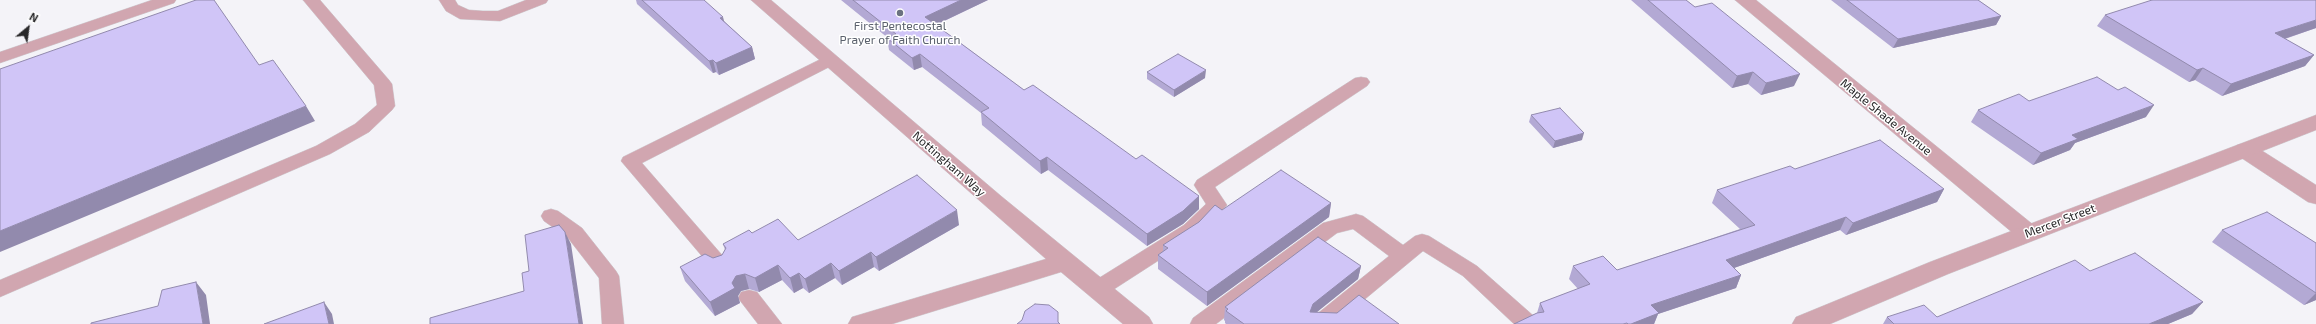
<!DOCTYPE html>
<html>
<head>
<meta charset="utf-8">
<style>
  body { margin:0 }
  #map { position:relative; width:2316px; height:324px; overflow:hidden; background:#f4f3f8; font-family:"Exo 2",sans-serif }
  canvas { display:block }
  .north { position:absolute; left:8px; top:8px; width:40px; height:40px; -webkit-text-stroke:3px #fff; paint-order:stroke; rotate:29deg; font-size:11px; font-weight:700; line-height:16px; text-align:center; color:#282729 }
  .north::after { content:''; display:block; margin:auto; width:14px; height:18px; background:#282729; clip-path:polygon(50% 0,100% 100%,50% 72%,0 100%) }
</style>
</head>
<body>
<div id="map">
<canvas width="2316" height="324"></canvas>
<div class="north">N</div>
</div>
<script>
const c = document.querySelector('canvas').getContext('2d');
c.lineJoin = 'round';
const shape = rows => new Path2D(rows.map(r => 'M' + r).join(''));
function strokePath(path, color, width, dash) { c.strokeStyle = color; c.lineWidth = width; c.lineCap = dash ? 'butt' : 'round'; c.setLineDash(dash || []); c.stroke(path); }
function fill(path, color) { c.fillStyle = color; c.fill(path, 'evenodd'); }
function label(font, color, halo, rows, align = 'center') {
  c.font = font + ' "Exo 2",sans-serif'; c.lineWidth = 3; c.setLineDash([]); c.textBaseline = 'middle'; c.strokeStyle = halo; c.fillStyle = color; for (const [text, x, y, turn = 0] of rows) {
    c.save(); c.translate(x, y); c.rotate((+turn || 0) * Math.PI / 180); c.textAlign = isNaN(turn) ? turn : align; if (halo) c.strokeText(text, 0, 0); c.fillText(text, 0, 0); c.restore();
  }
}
const service = shape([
  [152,0,176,0,174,3,0,63,0,52,152,0],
  [303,0,320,0,389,80,392,84,395,106,392,110,369,132,330,154,0,297,0,280,316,146,355,124,377,105,374,85,303,0],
  [439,0,455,0,458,5,469,10,483,11,498,11,526,0,548,0,546,3,500,21,460,19,446,11,439,0],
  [829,55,835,56,838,60,835,64,642,163,729,263,726,268,719,271,712,268,621,161,623,157,829,55],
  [1361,77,1367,78,1370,82,1367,86,1215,187,1227,205,1198,235,1105,295,1098,297,1091,295,1087,289,1091,283,1184,225,1206,204,1194,185,1197,180,1355,78,1361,77],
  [551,209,558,211,582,228,616,271,619,276,624,324,602,324,599,278,568,238,544,221,541,216,544,211,551,209],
  [1356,214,1363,216,1403,245,1415,236,1422,234,1429,236,1477,266,1536,318,1539,324,1514,324,1463,276,1423,251,1335,324,1309,324,1312,318,1389,256,1353,229,1337,233,1216,324,1190,324,1193,318,1323,223,1356,214],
  [749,290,757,292,782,324,758,324,738,298,741,292,749,290]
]);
const minor = shape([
  [1735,0,1756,0,2036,227,2040,233,2036,239,2028,241,2020,239,1735,0],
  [2245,143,2253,145,2316,185,2316,204,2308,202,2237,155,2234,150,2237,145,2245,143]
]);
const tertiary = shape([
  [751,0,771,0,1001,196,1149,317,1153,324,1123,324,1061,272,892,324,848,324,852,317,1046,259,751,0],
  [2316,115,2316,130,1948,274,1830,324,1792,324,1796,317,1930,262,2316,115]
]);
strokePath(service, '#cfced3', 1);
strokePath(minor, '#cfced3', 1);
strokePath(tertiary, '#cfced3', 1);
fill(service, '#d1a6b0');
fill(minor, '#d1a6b0');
fill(tertiary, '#d1a6b0');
fill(shape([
  [636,0,704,0,725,22,752,47,755,59,719,75,716,72,713,73,637,4],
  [841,0,988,0,936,25,1024,90,1199,209,1183,224,1147,246,1048,170,1041,174,982,125,981,113,922,67,914,70,889,50,887,38,888,38],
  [1631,0,1686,0,1794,86,1761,95,1748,84,1732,88],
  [1831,0,1978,0,2001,16,1996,25,1893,48],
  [2105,15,2316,28,2285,39,2314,55,2305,66,2222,96,2195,80,2189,82,2097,26],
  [1147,72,1205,78,1174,97,1147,79],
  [2029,101,2146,117,2075,143,2070,150,2033,165,1971,122,1978,110],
  [1531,115,1582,140,1553,148,1529,122],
  [1795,169,1944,189,1937,202,1846,235,1840,230,1734,268,1741,275,1736,288,1658,314,1654,324,1514,324,1537,313,1540,303,1578,289,1569,279,1573,266,1617,270,1740,229,1712,203,1717,190],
  [1331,203,1329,217,1207,306,1158,269,1158,255,1163,251,1163,245,1222,210],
  [959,225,879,271,874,267,842,285,835,278,809,293,803,288,794,293,782,280,759,292,749,289,741,291,738,296,740,303,715,316,685,281,680,267,713,258,722,255,725,250,723,244,752,233,798,240],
  [2222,230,2316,243,2316,300,2304,305,2212,242],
  [1361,266,1358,279,1316,312,1399,324,1226,324,1225,323,1225,321,1224,320,1225,307],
  [2090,271,2203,302,2192,314,2168,324,1883,324,1887,317,1937,317]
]), '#b3a9d4');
fill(shape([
  [961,0,988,0,927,29,925,17],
  [2001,16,1996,25,1893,48,1898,39],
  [723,17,726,28,720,18],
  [2316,20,2316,28,2266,45,2275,33],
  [752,47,755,59,719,75,716,63],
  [920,54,922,67,914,70,912,58],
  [2314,55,2305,66,2222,96,2231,84],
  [713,60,716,72,713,73,709,61],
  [2203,68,2195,80,2189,82,2197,70],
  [1206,70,1205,78,1174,97,1174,90],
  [1753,72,1748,84,1732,88,1737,76],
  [1800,74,1794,86,1761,95,1766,83],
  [2154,105,2146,117,2075,143,2070,150,2033,165,2041,153,2072,135],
  [306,106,315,121,0,252,0,231],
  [1584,133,1582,140,1553,148,1555,141],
  [1047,157,1048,170,1041,174,1040,161],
  [1944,189,1937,202,1846,235,1853,223],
  [1199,196,1199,209,1183,224,1147,246,1147,234],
  [1331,203,1329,217,1207,306,1207,292],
  [957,210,959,225,879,271,876,257],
  [1846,217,1840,230,1720,273,1726,260],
  [565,232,571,244,583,324,579,324],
  [871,252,874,267,842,285,839,271],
  [831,263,835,278,809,293,805,279],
  [778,265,782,280,759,292,755,278],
  [1361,266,1358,279,1311,317,1310,312,1313,304],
  [799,273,803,288,794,293,790,278],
  [745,274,749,289,741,291,738,296,740,303,715,316,710,302,736,276],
  [1741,275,1736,288,1658,314,1654,324,1631,324,1651,305],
  [196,282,206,295,210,324,203,324],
  [2316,293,2316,300,2304,305],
  [324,302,332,314,334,324,329,324],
  [2203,302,2192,314,2168,324,2149,324]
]), '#928aad');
const building = shape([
  [196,0,214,0,259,65,273,60,306,106,0,231,0,69,196,0],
  [642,0,704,0,723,17,720,18,752,47,716,63,713,60,709,61,642,0],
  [853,0,961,0,925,17,1024,90,1033,85,1136,159,1142,155,1199,196,1183,211,1147,234,1047,157,1040,161,981,112,989,108,920,54,912,58,887,38,896,34,853,0],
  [1648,0,1686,0,1695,7,1712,3,1800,74,1766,83,1753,72,1737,76,1648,0],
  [1847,0,1978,0,2001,16,1898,39,1847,0],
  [2152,0,2316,0,2316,20,2275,33,2314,55,2231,84,2203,68,2197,70,2105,15,2152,0],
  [1178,54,1206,70,1174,90,1147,72,1178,54],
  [2097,77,2118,90,2125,87,2154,105,2072,135,2078,139,2041,153,1978,110,2019,94,2029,101,2097,77],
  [1560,108,1584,133,1555,141,1531,115,1560,108],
  [1880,140,1944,189,1853,223,1846,217,1726,260,1741,275,1651,305,1659,313,1631,324,1628,324,1627,323,1623,324,1514,324,1537,313,1544,312,1540,303,1590,284,1573,266,1603,256,1617,270,1755,225,1717,190,1790,166,1795,169,1880,140],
  [1281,170,1331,203,1207,292,1158,255,1168,248,1163,245,1199,222,1215,205,1222,210,1281,170],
  [917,175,957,210,876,257,871,252,839,271,831,263,805,279,799,273,790,278,778,265,755,278,745,274,736,276,732,283,735,288,710,302,680,267,705,254,713,258,722,255,726,248,723,244,749,230,752,233,778,219,798,240,917,175],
  [2267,212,2316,243,2316,293,2222,230,2267,212],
  [559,225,565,232,579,324,430,324,430,318,524,291,522,273,529,271,525,235,559,225],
  [1318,237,1361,266,1313,304,1310,312,1337,313,1359,295,1399,324,1244,324,1226,311,1228,309,1225,307,1318,237],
  [2135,253,2203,302,2149,324,1894,324,1887,317,1924,305,1937,317,2075,260,2090,271,2135,253],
  [196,282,203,324,91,324,91,323,158,306,162,290,196,282],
  [324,302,329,324,264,324,324,302],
  [1035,304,1049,305,1058,312,1058,322,1060,324,1017,324,1022,320,1025,311,1035,304]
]);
fill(building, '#d0c5f7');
strokePath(building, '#928aad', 1);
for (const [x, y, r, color] of [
  [900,13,4,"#6b7280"]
]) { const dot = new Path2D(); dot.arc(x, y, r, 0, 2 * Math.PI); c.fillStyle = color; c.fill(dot); strokePath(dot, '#fff', 1.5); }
label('12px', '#5b616d', '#fff', [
  ["First Pentecostal",900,26],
  ["Prayer of Faith Church",900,40]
]);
label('12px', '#282729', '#fff', [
  ["Maple Shade Avenue",1886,117,39],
  ["Nottingham Way",949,164,41],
  ["Mercer Street",2060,221,-21]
]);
</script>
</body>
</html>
